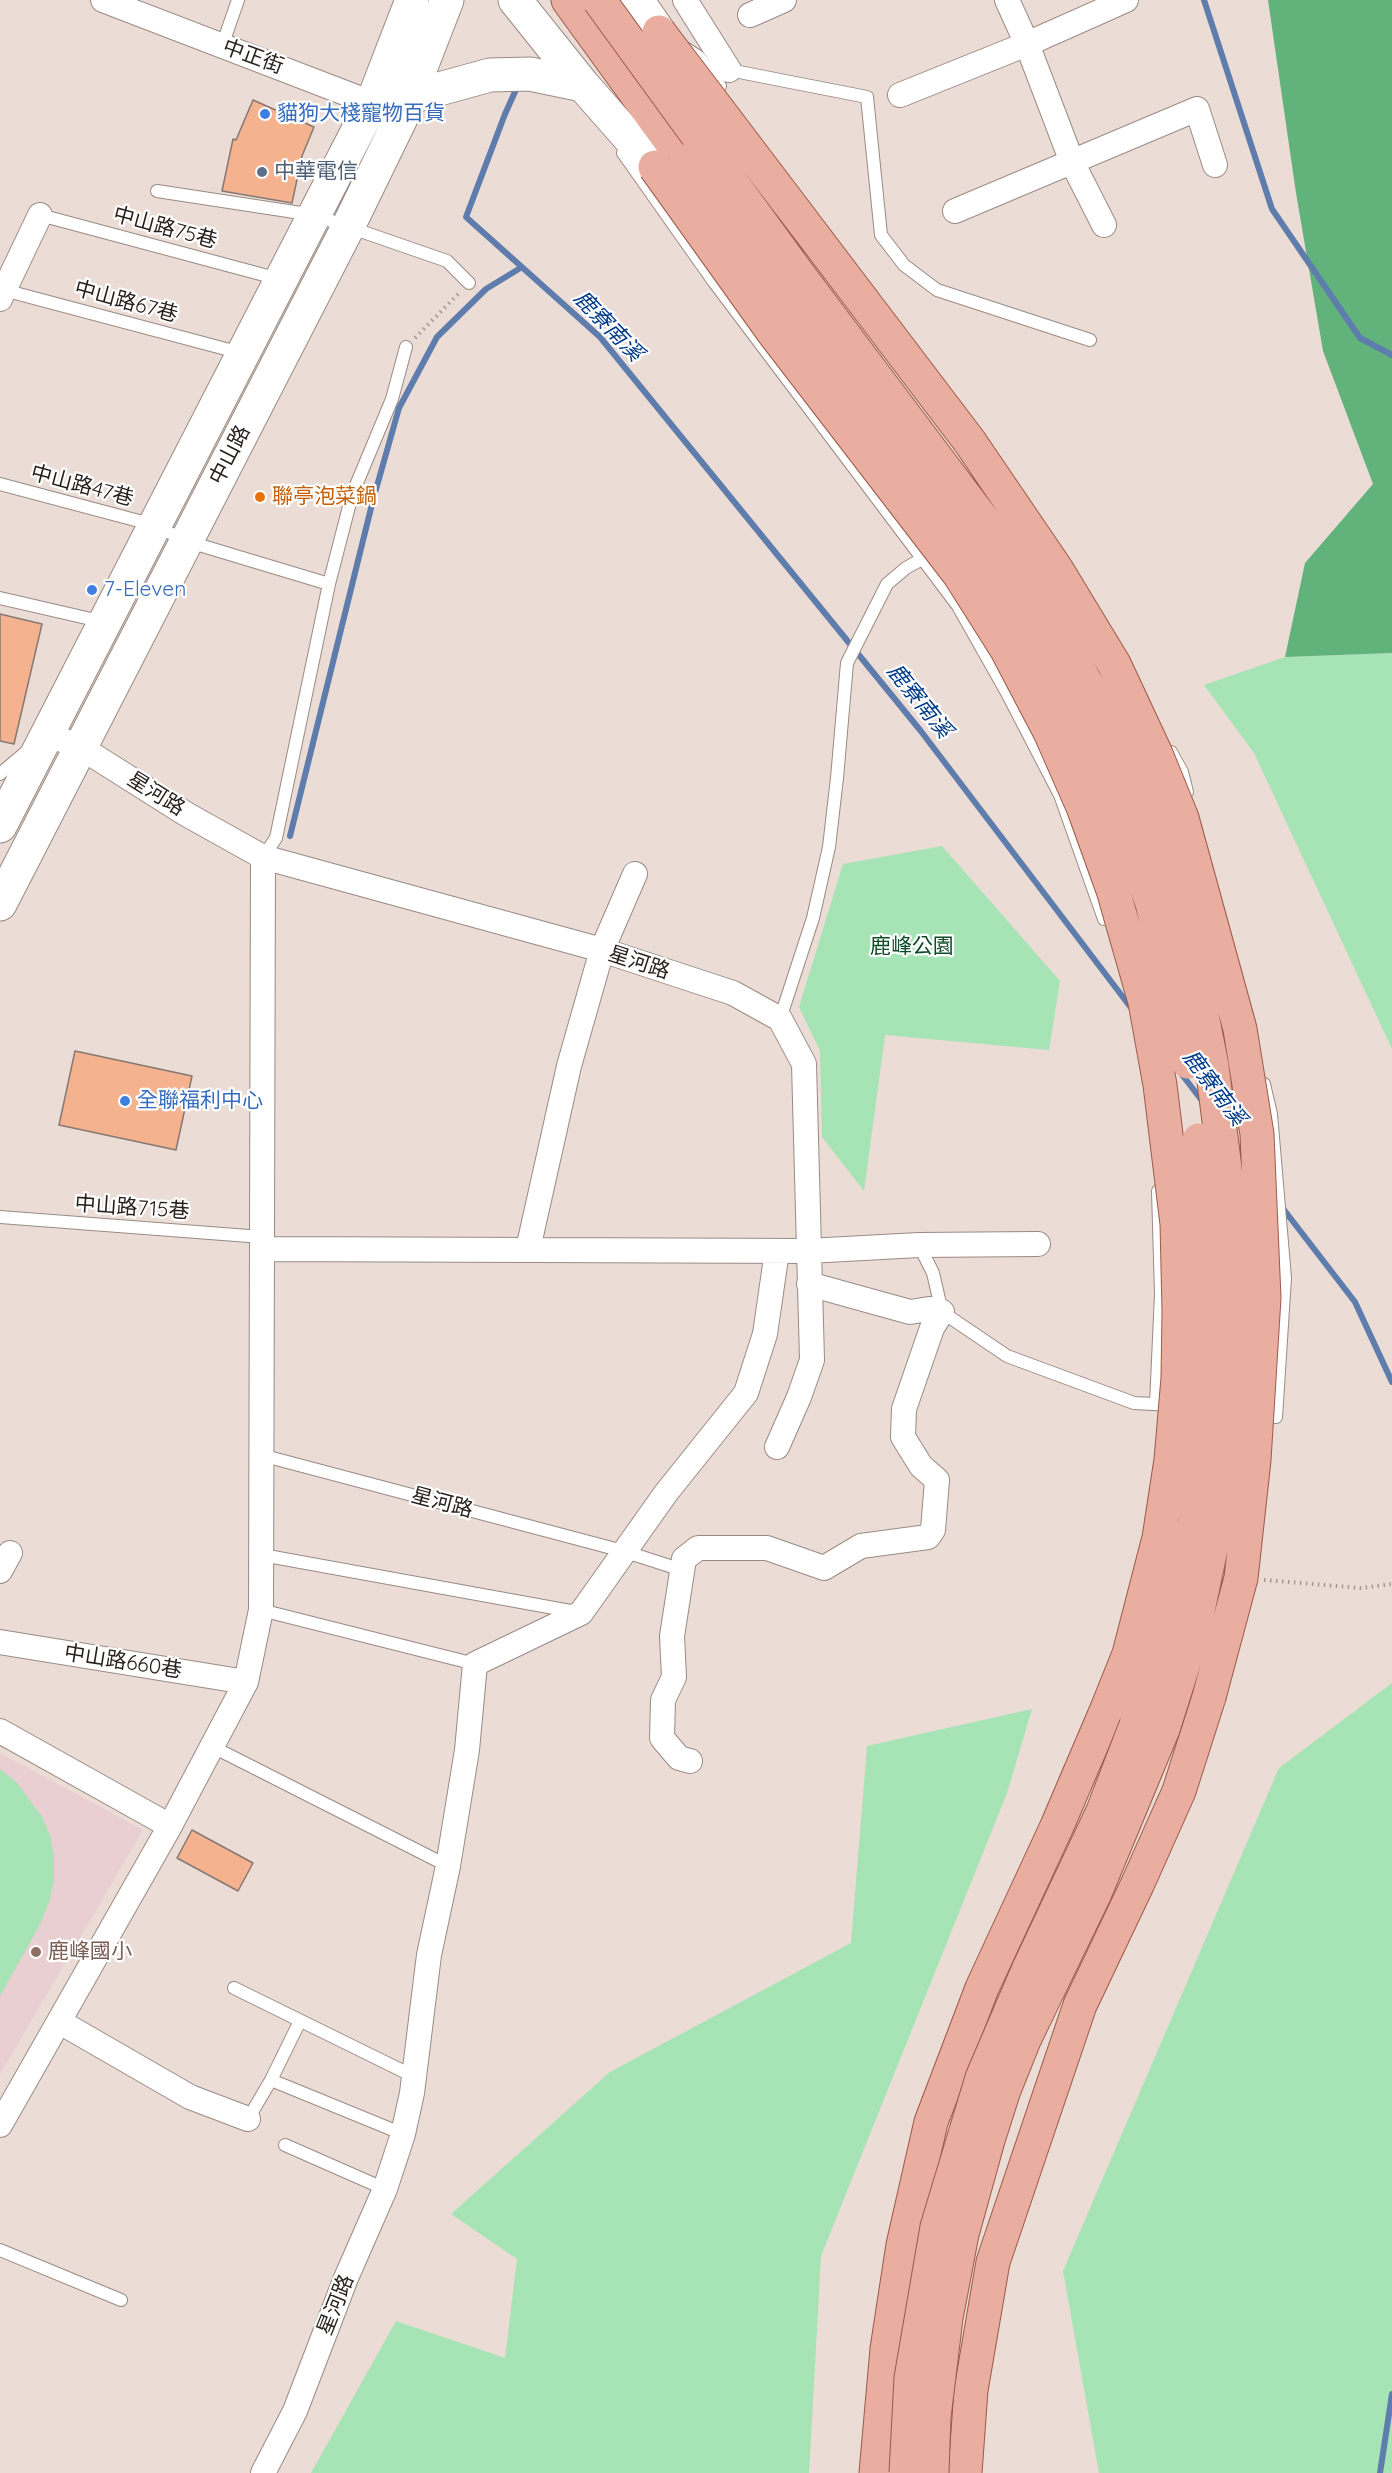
<!DOCTYPE html>
<html>
<head>
<meta charset="utf-8">
<style>
  body { margin:0 }
  canvas { display:block; background:#ebdcd5 }
</style>
</head>
<body>
<canvas width="1392" height="2473"></canvas>
<script>
const c = document.querySelector('canvas').getContext('2d');
c.lineJoin = 'round';
function fill(path, color) { c.fillStyle = color; c.fill(path, 'evenodd'); }
const shape = rows => new Path2D(rows.map(r => 'M' + r).join(''));
function strokePath(path, color, width, dash) { c.strokeStyle = color; c.lineWidth = width; c.lineCap = dash ? 'butt' : 'round'; c.setLineDash(dash || []); c.stroke(path); }
function label(font, color, halo, rows, align = 'center') {
  c.font = font + ' Quicksand,"Noto Sans TC",sans-serif'; c.lineWidth = 4.5; c.setLineDash([]); c.textBaseline = 'middle'; c.strokeStyle = halo; c.fillStyle = color; for (const [text, x, y, turn = 0] of rows) {
    c.save(); c.translate(x, y); c.rotate((+turn || 0) * Math.PI / 180); c.textAlign = isNaN(turn) ? turn : align; if (halo) c.strokeText(text, 0, 0); c.fillText(text, 0, 0); c.restore();
  }
}
fill(shape([
  [0,1753,143,1830,0,2074]
]), '#e9ced2');
fill(shape([
  [1392,653,1392,1049,1254,753,1204,685,1285,657],
  [942,846,1060,981,1049,1050,885,1035,864,1191,822,1137,820,1051,799,1007,843,864],
  [1392,1683,1392,2473,1099,2473,1063,2271,1279,1768],
  [1032,1709,1007,1793,821,2256,809,2473,311,2473,396,2321,505,2358,517,2259,451,2214,610,2072,851,1943,867,1746],
  [0,1769,17,1783,42,1817,50,1835,54,1857,54,1880,49,1903,39,1926,0,1996]
]), '#a6e4b6');
fill(shape([
  [1268,0,1392,0,1392,653,1285,657,1305,563,1373,484,1323,351,1296,193]
]), '#62b27b');
strokePath(shape([
  [1204,0,1272,209,1360,338,1392,355],
  [519,83,505,114,466,217,600,337,920,730,1132,1009],
  [290,836,373,500,399,408,437,337,486,289,522,267],
  [1180,1072,1203,1102],
  [1281,1206,1355,1302,1392,1382],
  [1380,2473,1392,2394]
]), '#5e7cac', 6);
const building = shape([
  [253,100,314,127,302,156,292,203,222,191,233,139,236,140,253,100],
  [0,614,42,624,14,744,0,741,0,614],
  [75,1051,192,1076,176,1150,59,1125,75,1051],
  [192,1830,253,1863,238,1891,177,1858,192,1830]
]);
fill(building, '#f4b28f');
strokePath(building, '#867872', 1.5);
const lane = shape([
  [222,46,238,0],
  [685,48,699,57,720,86],
  [729,70,867,97,881,235,904,265,937,290,1090,340],
  [623,153,714,282,958,606,1006,691,1060,795,1104,919],
  [157,191,314,215,447,261,469,283],
  [40,215,279,279],
  [0,289,241,353],
  [0,484,154,525,186,541,329,584,276,838,263,857],
  [329,584,352,495,392,399,406,347],
  [0,598,104,622],
  [1171,752,1182,772,1187,792],
  [0,774,26,752],
  [780,1019,813,918,829,847,837,778,847,663,887,584,906,568,922,559],
  [0,1217,262,1237],
  [919,1245,933,1273,942,1312,1007,1356,1134,1403,1173,1405],
  [1156,1404,1161,1294,1158,1191],
  [1259,1415,1276,1417,1285,1278,1271,1114,1264,1084],
  [261,1455,623,1551,676,1568,682,1560],
  [262,1555,576,1612],
  [261,1610,475,1664],
  [211,1746,448,1866],
  [234,1988,413,2076],
  [271,2080,403,2134],
  [248,2119,271,2080,300,2021],
  [285,2145,385,2189],
  [0,2250,121,2300]
]);
const street = shape([
  [103,0,387,109],
  [685,0,729,70],
  [1007,0,1027,44,1072,162,1104,225],
  [750,15,784,0],
  [900,95,1027,44,1126,0],
  [955,211,1197,109,1215,165],
  [0,299,40,215],
  [47,734,80,747,186,814,263,857,602,950,733,993,780,1019,804,1064,812,1360,799,1397,777,1447],
  [263,1249,808,1251,919,1245,1038,1244],
  [528,1249,569,1066,602,950,635,874],
  [0,1571,10,1553],
  [0,1642,246,1682],
  [0,1731,170,1826],
  [690,1761,679,1758,662,1738,663,1700,674,1677,672,1636,684,1559,698,1548,767,1548,824,1568,861,1546,928,1537,933,1530,937,1480,921,1466,903,1437,904,1409,932,1328,942,1312,929,1309,910,1312,809,1284],
  [60,2022,190,2097,248,2119],
  [0,2125,170,1826,246,1682,261,1610,263,857],
  [263,2473,295,2411,346,2278,385,2189,403,2134,412,2093,429,1955,448,1866,467,1750,475,1664,581,1613,666,1493,746,1393,765,1334,777,1251]
]);
const secondary = shape([
  [515,0,583,85,655,167],
  [637,0,659,32],
  [410,97,490,75,530,74,583,85],
  [0,826,373,101,412,0],
  [0,904,348,227,402,116,447,0]
]);
const primary = shape([
  [568,0,685,161],
  [876,2473,887,2349,903,2245,931,2122,982,1988,1057,1826,1107,1709],
  [965,2473,971,2390,993,2262,1080,2005,1138,1883,1179,1791,1209,1697]
]);
strokePath(lane, '#998b84', 14);
strokePath(street, '#998b84', 26);
strokePath(secondary, '#998b84', 35);
strokePath(primary, '#9b5949', 35);
strokePath(shape([
  [415,338,460,292],
  [1264,1580,1361,1588,1392,1584]
]), '#a49893', 4, [1.5, 4.5]);
strokePath(lane, '#fff', 12);
strokePath(street, '#fff', 24);
strokePath(secondary, '#fff', 33);
strokePath(primary, '#e9aea0', 33);
const primaryBridge = shape([
  [599,0,796,271,1037,592,1097,703,1143,802,1186,933,1212,1066,1235,1247,1232,1354,1222,1497,1193,1634,1163,1729,1095,1893,1024,2040,1004,2090,988,2140,962,2234,946,2318,934,2417,932,2473],
  [659,32,970,442,1057,570,1114,664,1156,754,1182,818,1240,1029,1257,1134,1264,1298,1254,1460,1241,1578,1209,1697],
  [685,161,965,542,1014,604,1074,710,1118,807,1152,903,1188,1062],
  [655,167,773,332,959,574,1007,650,1050,732,1083,807,1113,890,1145,1002,1160,1085,1177,1224,1179,1311,1178,1378,1171,1460,1159,1538,1129,1654,1107,1709],
  [906,2473,911,2378,937,2227,982,2078,1029,1968,1103,1811,1136,1725,1167,1628,1195,1523,1209,1379,1209,1254,1199,1140]
]);
strokePath(primaryBridge, '#9b5949', 35, []);
strokePath(primaryBridge, '#e9aea0', 33);
for (const [x, y, r, color] of [
  [265,114,6,"#3f7fe0"],
  [262,172,6,"#5c6f8a"],
  [260,497,6,"#e8710a"],
  [92,590,6,"#3f7fe0"],
  [125,1101,6,"#3f7fe0"],
  [36,1952,6,"#8d6e63"]
]) { const dot = new Path2D(); dot.arc(x, y, r, 0, 2 * Math.PI); c.fillStyle = color; c.fill(dot); strokePath(dot, '#fff', 2); }
label('21px', '#251f1d', '#fff', [
  ["中正街",253,57,20],
  ["中山路75巷",165,228,15],
  ["中山路67巷",126,302,15],
  ["中山路",230,455,-63],
  ["中山路47巷",82,486,15],
  ["星河路",156,794,32],
  ["星河路",639,963,18],
  ["中山路715巷",132,1208,4],
  ["星河路",442,1503,15],
  ["中山路660巷",123,1662,9],
  ["星河路",336,2305,-68]
]);
label('21px', '#366cbe', '#fff', [
  ["貓狗大棧寵物百貨",277,114],
  ["7-Eleven",104,590],
  ["全聯福利中心",137,1101]
], 'left');
label('21px', '#4e5e75', '#fff', [
  ["中華電信",274,172]
], 'left');
label('21px', '#c56008', '#fff', [
  ["聯亭泡菜鍋",272,497]
], 'left');
label('21px', '#0e4b27', '#fff', [
  ["鹿峰公園",912,947]
]);
label('21px', '#785e54', '#fff', [
  ["鹿峰國小",48,1952]
], 'left');
label('italic 22px', '#003b8a', '#fff', [
  ["鹿寮南溪",608,326,46],
  ["鹿寮南溪",919,701,51],
  ["鹿寮南溪",1214,1088,53]
]);
</script>
</body>
</html>
